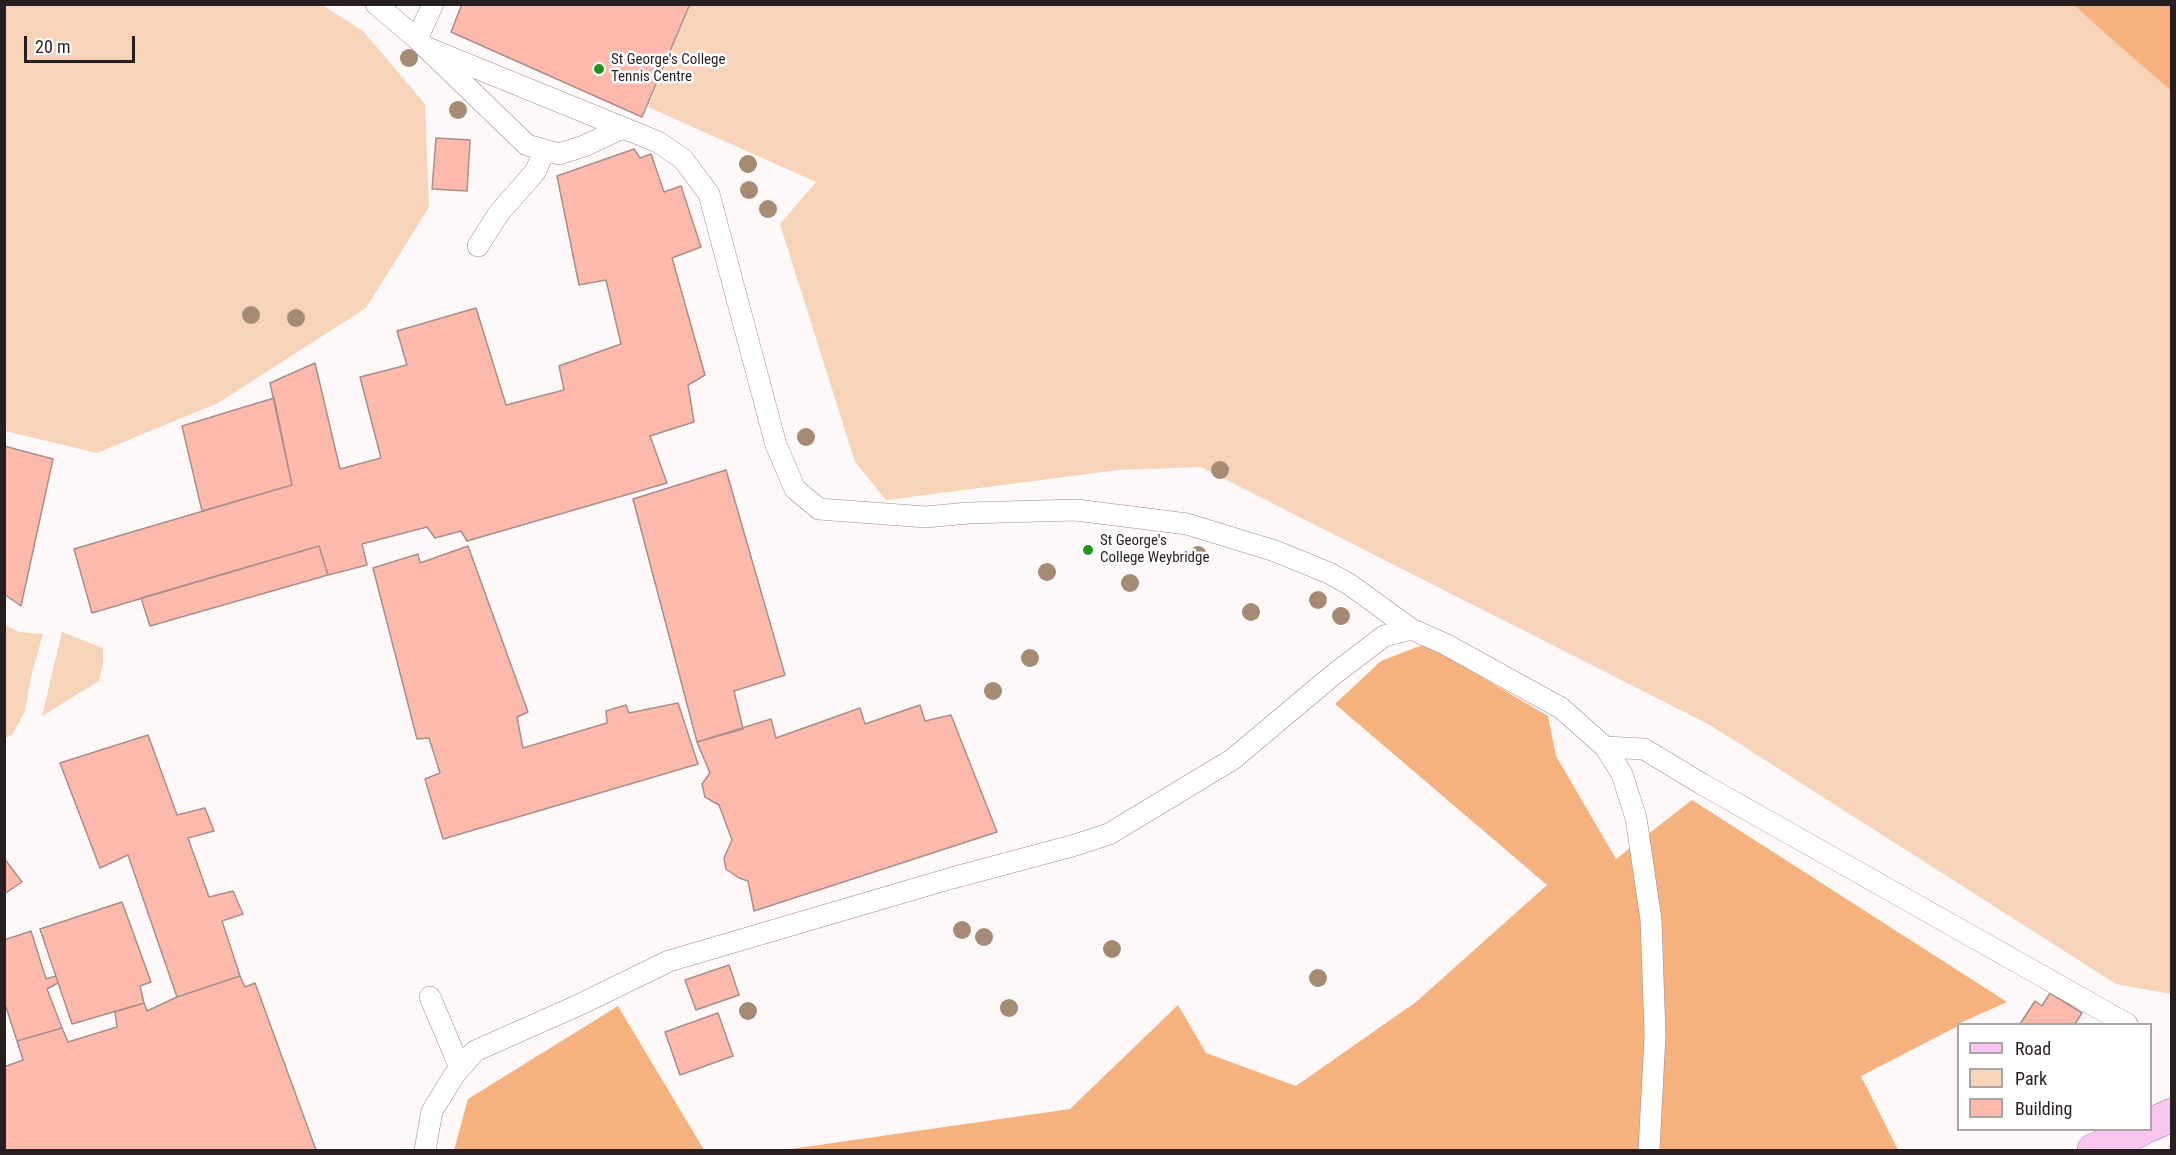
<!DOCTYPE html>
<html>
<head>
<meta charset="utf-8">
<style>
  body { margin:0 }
  #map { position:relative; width:2176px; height:1155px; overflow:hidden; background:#fef8f9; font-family:"Roboto Condensed",sans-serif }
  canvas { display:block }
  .frame { position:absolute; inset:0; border:6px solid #271e20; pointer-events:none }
  .legend { position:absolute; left:1957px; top:1023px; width:195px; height:108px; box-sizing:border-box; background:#fff; border:2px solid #a9a5a6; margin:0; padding:8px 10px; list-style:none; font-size:18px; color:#271e20 }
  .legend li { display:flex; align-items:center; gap:12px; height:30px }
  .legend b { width:30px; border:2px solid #a9a5a6 }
  .scale { position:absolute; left:24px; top:36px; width:111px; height:27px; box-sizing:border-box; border:3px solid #271e20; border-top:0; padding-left:8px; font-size:18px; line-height:21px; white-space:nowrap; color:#271e20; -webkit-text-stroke:4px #fff; paint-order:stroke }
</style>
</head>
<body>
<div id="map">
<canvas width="2176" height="1155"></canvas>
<div class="frame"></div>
<ul class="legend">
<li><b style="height:8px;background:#f8c5ef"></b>Road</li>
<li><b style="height:16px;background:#f7d3b9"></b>Park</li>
<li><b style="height:16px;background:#feb9ad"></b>Building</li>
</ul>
<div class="scale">20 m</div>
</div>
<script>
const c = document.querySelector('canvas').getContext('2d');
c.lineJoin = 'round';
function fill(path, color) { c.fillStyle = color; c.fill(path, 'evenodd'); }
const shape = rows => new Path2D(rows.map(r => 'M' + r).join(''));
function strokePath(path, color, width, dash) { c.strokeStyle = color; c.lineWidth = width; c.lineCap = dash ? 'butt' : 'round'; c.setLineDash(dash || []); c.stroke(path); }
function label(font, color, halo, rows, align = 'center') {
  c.font = font + ' "Roboto Condensed",sans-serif'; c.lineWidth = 5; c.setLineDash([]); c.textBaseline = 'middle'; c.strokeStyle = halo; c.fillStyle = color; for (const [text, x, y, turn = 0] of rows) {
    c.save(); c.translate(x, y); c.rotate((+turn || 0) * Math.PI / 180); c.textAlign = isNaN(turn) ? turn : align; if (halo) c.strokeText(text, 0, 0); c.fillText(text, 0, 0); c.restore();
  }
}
fill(shape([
  [5,4,322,5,363,31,425,104,429,207,366,308,218,403,97,453,5,431],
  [690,5,2074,5,2171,91,2171,994,2116,984,1710,725,1201,467,1119,470,886,500,855,462,780,224,816,182,648,107],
  [5,625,19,632,43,634,31,677,25,711,12,735,5,738],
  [62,632,103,648,103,665,99,681,42,716]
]), '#f7d3b9');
fill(shape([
  [2074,5,2171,5,2171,91,2097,26],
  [1425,644,1548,716,1556,756,1616,859,1692,800,2007,1002,1958,1024,1958,1026,1861,1076,1898,1150,784,1150,1070,1109,1178,1005,1206,1053,1296,1086,1416,1002,1547,885,1335,704,1381,661],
  [618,1006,704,1150,454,1150,468,1099]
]), '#f5b17e');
strokePath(shape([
  [2171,4,2172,5]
]), '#c7a7ee', 10);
const building = shape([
  [462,4,690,4,642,117,451,32,462,4],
  [436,138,470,140,467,191,432,189,436,138],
  [634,149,640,158,651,154,664,192,681,186,701,247,672,258,705,375,688,385,694,422,650,436,667,483,467,541,461,531,435,538,427,527,362,544,367,565,328,575,319,546,92,613,74,549,292,485,270,383,315,363,340,469,381,458,360,377,407,365,397,331,476,308,506,405,564,390,559,366,621,344,606,280,579,285,557,176,634,149],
  [274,398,292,485,202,511,182,426,274,398],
  [4,446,53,459,21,606,4,594,4,446],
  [726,470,785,675,734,691,743,729,697,742,633,499,726,470],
  [319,546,328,575,150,626,141,598,319,546],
  [468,546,528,712,517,717,523,748,607,723,606,711,626,705,629,713,678,703,698,764,443,839,425,779,440,773,429,738,417,739,373,568,418,554,420,563,468,546],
  [920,705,925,721,951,715,997,832,754,911,748,881,739,878,726,869,724,858,732,840,719,805,705,797,702,784,710,773,697,742,771,719,776,738,860,708,865,724,920,705],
  [148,735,177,815,205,808,214,831,188,838,209,897,233,891,243,914,222,921,240,976,177,997,128,855,100,868,60,763,148,735],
  [4,858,22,882,4,894,4,858],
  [122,902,151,982,140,986,144,1003,72,1024,40,929,122,902],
  [31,931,46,979,56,976,58,983,47,989,62,1028,17,1041,4,1001,4,940,31,931],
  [729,965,739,995,696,1010,685,980,729,965],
  [240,976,245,987,255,983,316,1150,4,1150,4,1067,23,1060,17,1041,62,1028,68,1042,117,1027,115,1012,144,1003,147,1011,177,997,240,976],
  [2050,993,2082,1013,2075,1024,2020,1024,2035,1001,2042,1006,2050,993],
  [718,1013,733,1056,680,1075,665,1032,718,1013]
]);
fill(building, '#feb9ad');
strokePath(building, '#a88f8a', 1.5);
const service = shape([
  [376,4,417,39,527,145,559,154,584,146,623,128],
  [417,39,433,4],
  [478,246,499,213,535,172,545,150],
  [1411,629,1445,644,1561,708,1605,747,1622,774,1636,818,1651,920,1655,1035,1649,1150],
  [1605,747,1644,749,1702,784,2127,1024],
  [430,997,460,1068],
  [425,1150,432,1111,455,1074,475,1051,581,1004,669,961,952,878,1072,846,1109,834,1233,759,1333,675,1384,636,1411,629,1349,584,1329,573,1275,551,1187,524,1076,510,968,513,926,517,819,509,795,489,776,445,709,194,683,159,658,142,425,47]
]);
const primary = shape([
  [2150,1125,2172,1115],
  [2094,1150,2140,1130]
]);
strokePath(service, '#a1888f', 22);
strokePath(primary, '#ac72a0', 34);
strokePath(service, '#fff', 21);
strokePath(primary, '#f8c5ef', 33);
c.fillStyle = '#a58b74';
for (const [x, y] of [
  [409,58],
  [458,110],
  [748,164],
  [749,190],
  [768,209],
  [251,315],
  [296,318],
  [806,437],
  [1220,470],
  [1198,555],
  [1047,572],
  [1130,583],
  [1318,600],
  [1251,612],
  [1341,616],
  [1030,658],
  [993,691],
  [962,930],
  [984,937],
  [1112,949],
  [1318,978],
  [1009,1008],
  [748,1011]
]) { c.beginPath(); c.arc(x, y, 9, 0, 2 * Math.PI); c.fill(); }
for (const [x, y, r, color] of [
  [599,69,6,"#24931d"],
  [1088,550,6,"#24931d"]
]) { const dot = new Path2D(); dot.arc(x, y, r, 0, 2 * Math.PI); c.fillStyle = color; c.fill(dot); strokePath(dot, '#fff', 2); }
label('15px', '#271e20', '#fff', [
  ["St George's College",611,60],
  ["Tennis Centre",611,77],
  ["St George's",1100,541],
  ["College Weybridge",1100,558]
], 'left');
</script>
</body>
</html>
